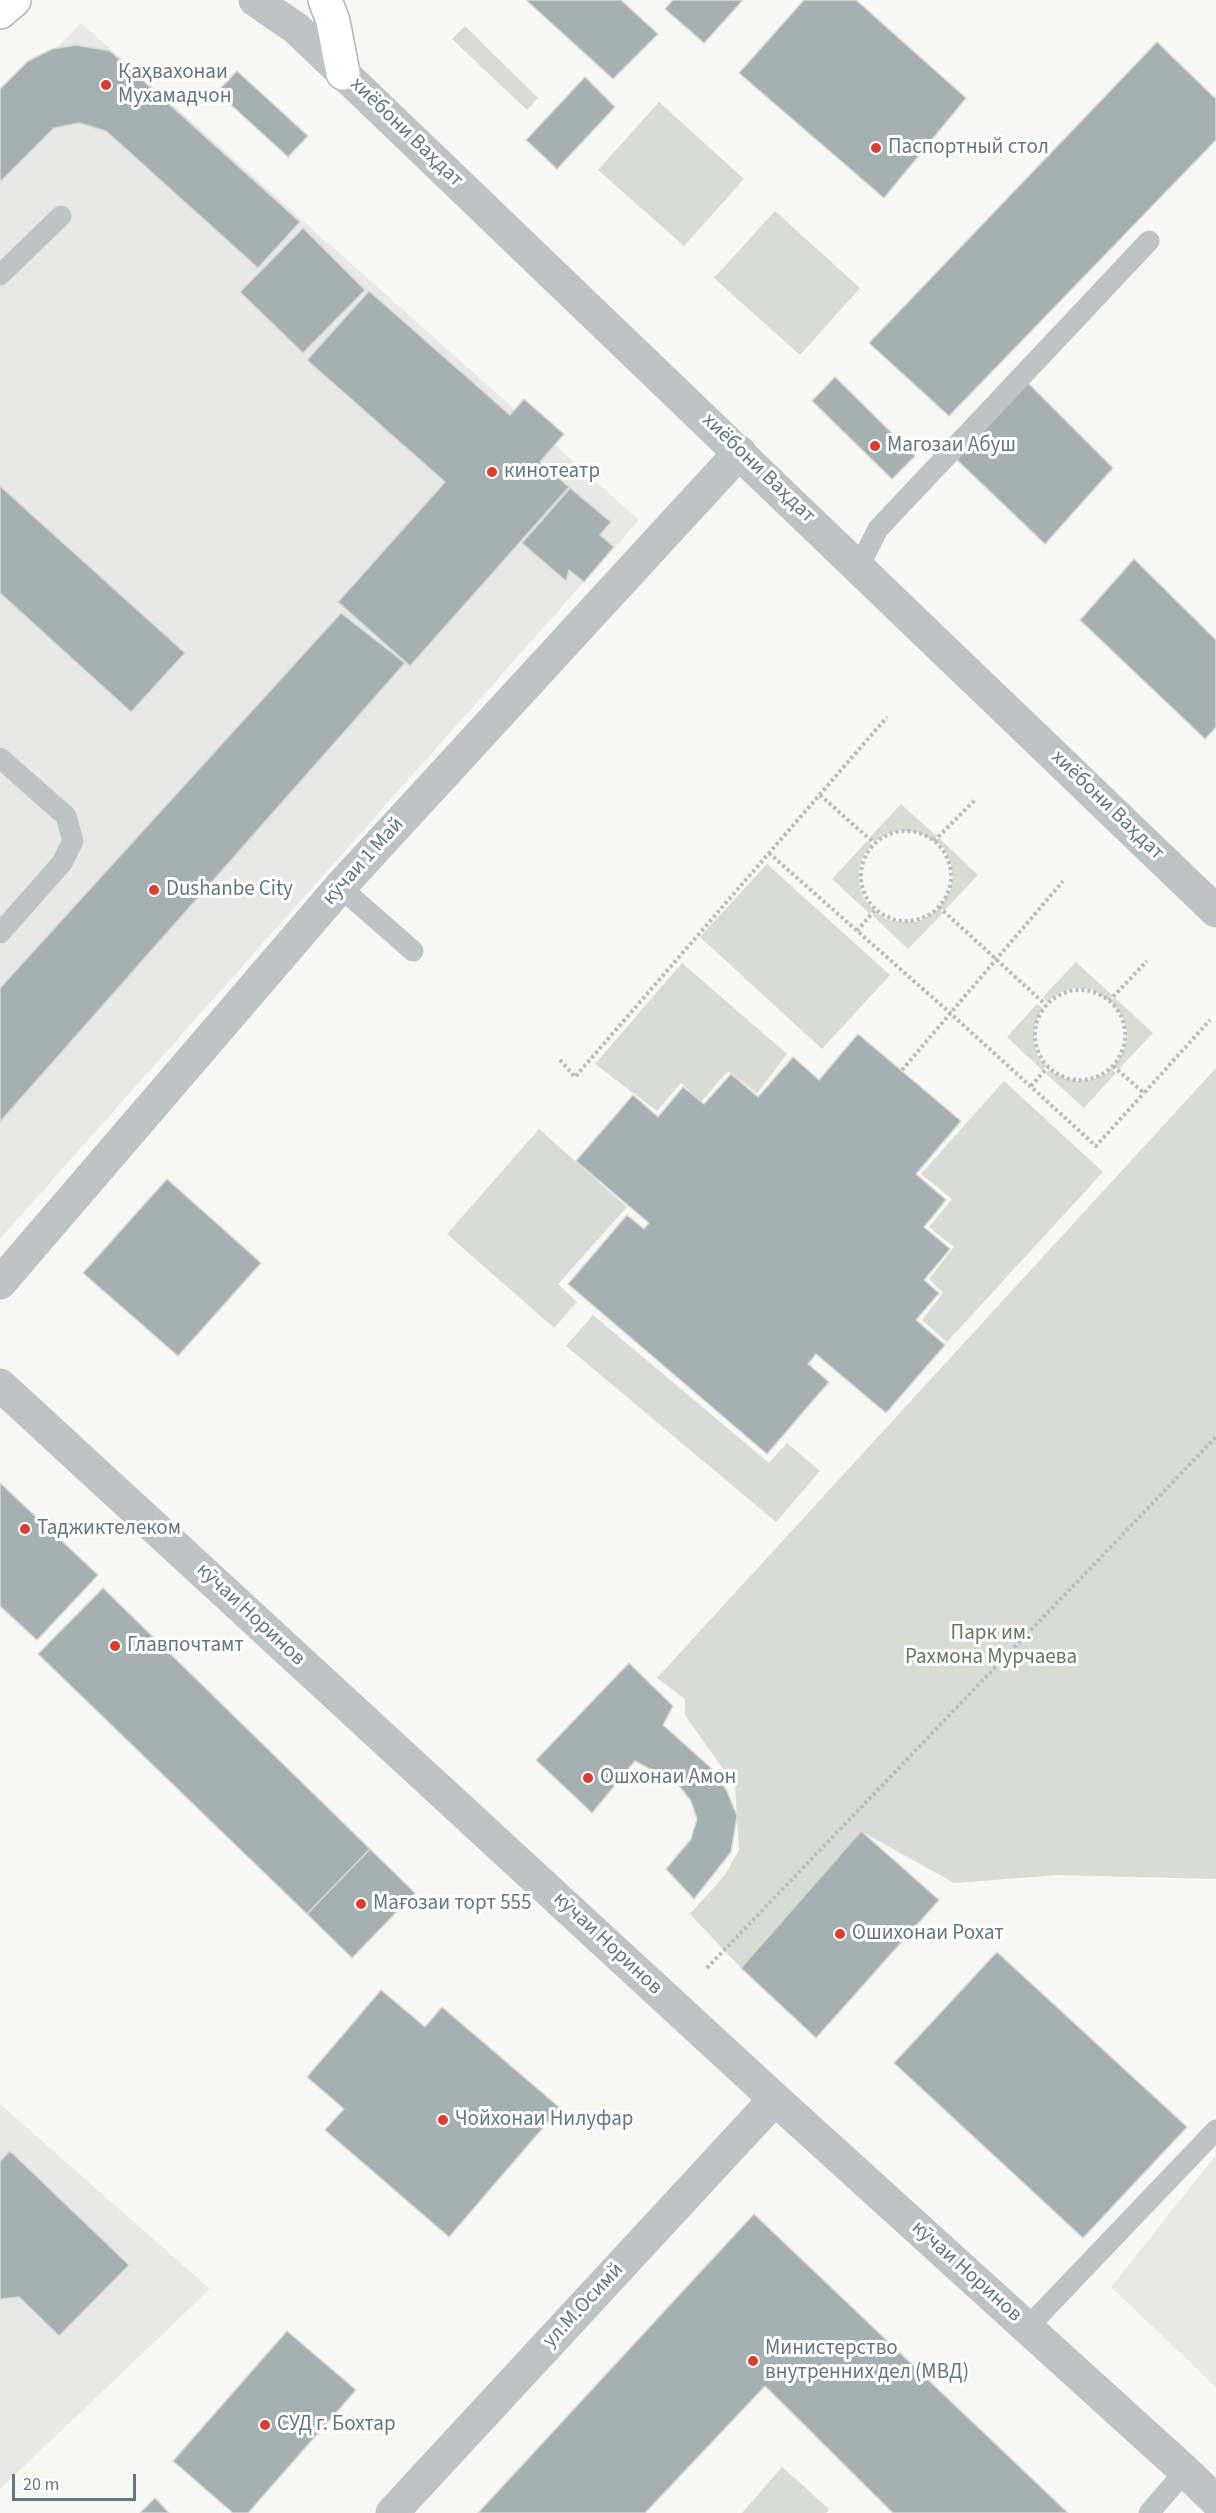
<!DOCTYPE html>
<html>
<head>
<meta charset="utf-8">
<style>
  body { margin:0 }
  #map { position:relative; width:1216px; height:2513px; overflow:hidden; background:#f7f7f4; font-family:"Source Sans 3",sans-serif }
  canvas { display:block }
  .scale { position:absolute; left:12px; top:2474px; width:124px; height:27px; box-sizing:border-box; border:3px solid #63777e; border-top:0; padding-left:8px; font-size:18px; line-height:21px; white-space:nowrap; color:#63777e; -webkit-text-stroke:4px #fff; paint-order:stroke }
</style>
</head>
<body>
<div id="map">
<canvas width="1216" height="2513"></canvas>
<div class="scale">20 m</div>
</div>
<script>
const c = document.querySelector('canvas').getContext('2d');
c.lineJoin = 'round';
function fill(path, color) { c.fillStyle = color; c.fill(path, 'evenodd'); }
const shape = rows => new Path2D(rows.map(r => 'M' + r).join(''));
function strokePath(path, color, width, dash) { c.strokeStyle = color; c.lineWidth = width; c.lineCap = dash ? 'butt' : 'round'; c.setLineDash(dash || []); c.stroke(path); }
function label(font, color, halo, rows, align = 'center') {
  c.font = font + ' "Source Sans 3",sans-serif'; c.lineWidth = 6; c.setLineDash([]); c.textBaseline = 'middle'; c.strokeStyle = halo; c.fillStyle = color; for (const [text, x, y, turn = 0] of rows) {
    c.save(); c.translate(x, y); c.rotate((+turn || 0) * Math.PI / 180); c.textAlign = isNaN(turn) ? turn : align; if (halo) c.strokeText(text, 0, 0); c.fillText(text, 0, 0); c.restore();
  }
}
fill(shape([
  [81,23,639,520,0,1239,0,107],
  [0,2104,210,2289,0,2489],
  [1216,2155,1216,2387,1111,2287]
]), '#e8e8e7');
fill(shape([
  [465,26,538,98,527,110,452,39],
  [659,102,744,179,684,246,598,170],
  [775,211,860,288,800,355,714,278],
  [901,804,937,836,934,840,917,832,901,830,886,834,874,842,870,837],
  [939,838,978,875,944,911,940,907,950,891,953,876,950,861,943,847,935,841],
  [867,841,872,845,864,854,859,869,859,884,864,899,873,910,870,914,832,879],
  [767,864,890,975,822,1049,700,937],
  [939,909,943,913,908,949,872,915,875,911,887,920,902,922,918,922],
  [1076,962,1113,996,1109,1000,1091,989,1075,988,1060,992,1047,1002,1043,997],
  [682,963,787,1054,757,1093,728,1071,701,1102,681,1083,657,1111,595,1064],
  [1114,997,1153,1033,1118,1070,1114,1066,1124,1050,1127,1034,1124,1019,1111,1001],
  [1037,1004,1042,1008,1034,1027,1034,1043,1038,1057,1046,1066,1042,1070,1007,1037],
  [1111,1068,1116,1073,1084,1108,1046,1074,1049,1070,1061,1077,1077,1081,1091,1080,1106,1074],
  [1216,1068,1216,1879,1058,1875,954,1883,861,1831,741,1968,690,1914,725,1875,739,1850,735,1786,685,1715,685,1699,657,1678],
  [1004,1081,1103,1172,947,1342,922,1320,943,1293,929,1279,954,1247,929,1227,952,1199,921,1174],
  [539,1129,627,1207,558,1284,577,1302,554,1328,447,1234],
  [593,1315,769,1463,787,1443,820,1471,776,1522,566,1346],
  [782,2467,829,2509,826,2513,742,2513]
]), '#d8dcd3');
const building = shape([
  [526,0,621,0,658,34,613,79,526,0],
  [673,0,743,0,704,43,665,9,673,0],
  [804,0,856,0,966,98,884,198,739,73,804,0],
  [1157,42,1216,99,1216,140,949,416,869,343,1157,42],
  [76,45,110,51,300,222,258,268,106,131,79,123,54,128,0,182,0,89,28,61,52,49,76,45],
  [237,71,308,136,288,157,217,92,237,71],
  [585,77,615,107,557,169,526,140,585,77],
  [303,228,365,290,303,353,240,292,303,228],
  [369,291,510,415,524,399,564,434,540,462,569,487,410,666,338,602,445,482,307,360,369,291],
  [835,377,915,456,892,479,812,401,835,377],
  [1026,381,1113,468,1045,544,954,457,1026,381],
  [0,486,185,653,131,712,0,593,0,486],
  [570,488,611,522,600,535,614,547,584,582,569,570,566,581,522,543,570,488],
  [1134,559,1216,640,1216,727,1205,739,1080,620,1134,559],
  [341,613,405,663,0,1122,0,988,341,613],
  [858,1034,961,1121,916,1174,946,1200,924,1227,950,1249,924,1280,939,1293,916,1320,945,1345,886,1413,816,1354,808,1364,829,1382,767,1454,568,1284,627,1215,644,1229,649,1223,576,1161,633,1095,658,1117,683,1087,704,1104,731,1074,758,1097,793,1057,819,1080,858,1034],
  [167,1179,261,1263,178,1356,83,1273,167,1179],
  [0,1483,98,1575,37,1640,0,1606,0,1483],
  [103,1588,370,1849,307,1914,38,1654,103,1588],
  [629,1663,673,1706,663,1725,710,1767,727,1791,737,1816,731,1852,694,1899,666,1869,691,1839,697,1819,691,1801,677,1783,635,1761,592,1813,536,1760,629,1663],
  [861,1831,939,1900,816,2038,741,1968,861,1831],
  [370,1849,415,1893,352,1958,307,1914,370,1849],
  [997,1952,1187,2127,1083,2238,894,2063,997,1952],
  [381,1990,425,2027,442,2007,560,2108,449,2237,325,2130,344,2109,307,2077,381,1990],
  [10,2151,129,2265,59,2336,19,2297,0,2299,0,2161,10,2151],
  [754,2214,1068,2513,893,2513,765,2386,645,2513,478,2513,754,2214],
  [287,2331,356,2390,248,2513,233,2513,173,2461,287,2331],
  [155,2498,169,2513,140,2513,155,2498]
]);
fill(building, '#a5b0b3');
strokePath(building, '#d9d8d7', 1.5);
const secondary = shape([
  [325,0,333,21,343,73],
  [0,12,14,0]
]);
strokePath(secondary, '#b1b8bb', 36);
strokePath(shape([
  [820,795,874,843],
  '861 876a45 45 0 1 1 90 0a45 45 0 1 1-90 0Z',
  [934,841,975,800],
  [769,853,950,1013,1096,1146,1144,1093],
  [939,907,1046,1005],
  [857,931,875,910],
  '1035 1035a45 45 0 1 1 90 0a45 45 0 1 1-90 0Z',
  [1109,1001,1147,961],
  [560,1060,575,1077,887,717],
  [1113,1066,1144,1093,1210,1020],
  [902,1070,1063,881],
  [1031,1086,1048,1067],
  [707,1968,1216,1437]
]), '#b9bdbe', 4, [3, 3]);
strokePath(shape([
  [0,275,61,216],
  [859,566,878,529,1149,241],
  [0,758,66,816,73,841,62,863,0,933],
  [340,887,413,951],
  [1027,2328,1216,2130],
  [1149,2513,1185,2471]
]), '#bec4c6', 21);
strokePath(shape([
  [0,1283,340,887,740,452],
  [392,2513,775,2099]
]), '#bec4c6', 33);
strokePath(shape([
  [255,0,297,29,343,73,1216,911],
  [0,1385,775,2099,1185,2471,1216,2501]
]), '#bec4c6', 33);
strokePath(secondary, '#fff', 33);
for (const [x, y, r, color] of [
  [106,85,6,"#dd3c2e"],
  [876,148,6,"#dd3c2e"],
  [875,446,6,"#dd3c2e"],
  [492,472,6,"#dd3c2e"],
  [154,890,6,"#dd3c2e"],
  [25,1529,6,"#dd3c2e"],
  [115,1646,6,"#dd3c2e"],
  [588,1778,6,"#dd3c2e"],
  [361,1904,6,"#dd3c2e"],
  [840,1934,6,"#dd3c2e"],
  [443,2120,6,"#dd3c2e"],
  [753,2361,6,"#dd3c2e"],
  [265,2425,6,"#dd3c2e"]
]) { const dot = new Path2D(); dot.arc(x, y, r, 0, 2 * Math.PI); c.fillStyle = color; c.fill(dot); strokePath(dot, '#fff', 2); }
label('21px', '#63777e', '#fff', [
  ["Қаҳвахонаи",118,73],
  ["Мухамадчон",118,97],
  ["Паспортный стол",888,148],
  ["Магозаи Абуш",887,446],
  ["кинотеатр",504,472],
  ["Dushanbe City",166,890],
  ["Таджиктелеком",37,1529],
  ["Главпочтамт",127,1646],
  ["Ошхонаи Амон",600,1778],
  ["Мағозаи торт 555",373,1904],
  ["Ошихонаи Рохат",852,1934],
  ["Чойхонаи Нилуфар",455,2120],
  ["Министерство",765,2349],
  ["внутренних дел (МВД)",765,2373],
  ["СУД г. Бохтар",277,2425]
], 'left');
label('21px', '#63777e', '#fff', [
  ["хиёбони Ваҳдат",406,133,44],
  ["хиёбони Ваҳдат",758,469,44],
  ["хиёбони Ваҳдат",1107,806,44],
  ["кӯчаи 1 Май",364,862,-48],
  ["кӯчаи Норинов",250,1615,43],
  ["кӯчаи Норинов",607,1944,43],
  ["кӯчаи Норинов",966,2272,42],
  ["ул.М.Осимй",584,2306,-47]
]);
label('21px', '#687662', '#fff', [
  ["Парк им.",991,1634],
  ["Рахмона Мурчаева",991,1658]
]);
</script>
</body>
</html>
